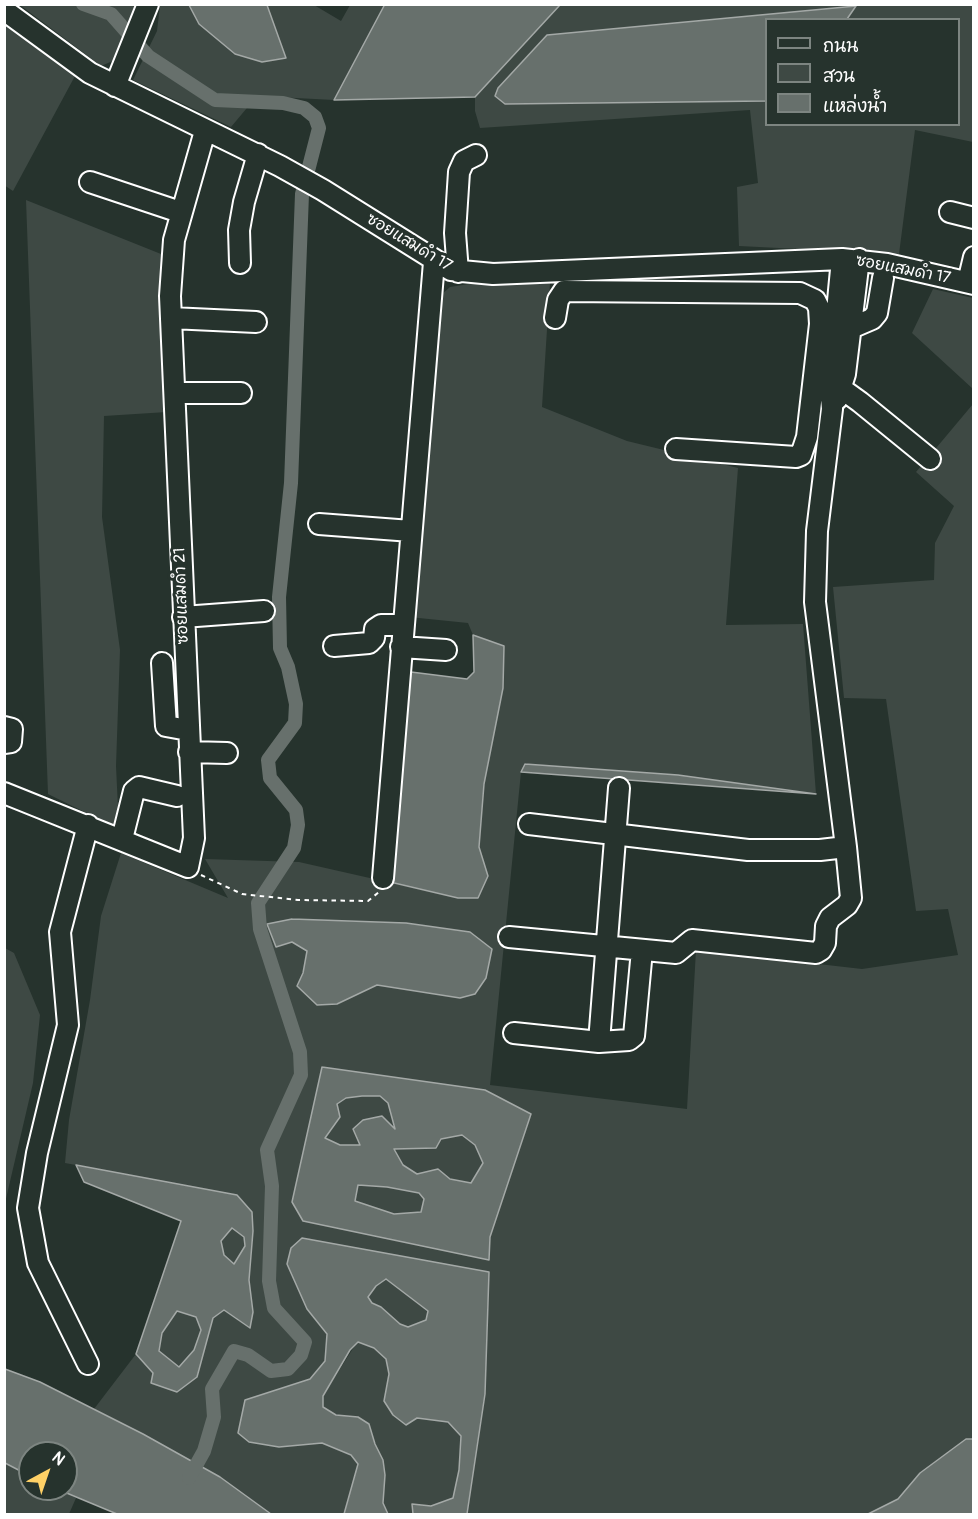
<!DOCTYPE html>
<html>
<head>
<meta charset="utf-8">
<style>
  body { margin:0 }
  #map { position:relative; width:978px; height:1519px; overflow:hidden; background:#26332d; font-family:Pangolin,"Playpen Sans Thai",sans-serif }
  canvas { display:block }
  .frame { position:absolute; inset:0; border:6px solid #fff; pointer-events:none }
  .legend { position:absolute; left:765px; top:18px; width:195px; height:108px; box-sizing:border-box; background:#26332d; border:2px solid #7d8581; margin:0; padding:8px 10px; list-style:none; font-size:18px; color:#fff }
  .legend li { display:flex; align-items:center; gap:12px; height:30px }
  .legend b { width:30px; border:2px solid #7d8581 }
  .north { position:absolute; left:18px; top:1441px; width:60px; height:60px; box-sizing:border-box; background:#26332d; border:2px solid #7d8581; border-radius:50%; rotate:40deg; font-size:16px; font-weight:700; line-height:24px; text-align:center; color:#fff }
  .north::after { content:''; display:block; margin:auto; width:21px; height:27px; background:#ffd166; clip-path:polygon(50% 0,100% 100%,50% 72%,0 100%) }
</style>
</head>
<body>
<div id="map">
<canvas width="978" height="1519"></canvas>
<div class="frame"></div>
<ul class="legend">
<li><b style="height:8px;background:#26332d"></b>ถนน</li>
<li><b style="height:16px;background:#3e4944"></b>สวน</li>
<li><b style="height:16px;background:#67706c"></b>แหล่งน้ำ</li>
</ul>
<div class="north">N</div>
</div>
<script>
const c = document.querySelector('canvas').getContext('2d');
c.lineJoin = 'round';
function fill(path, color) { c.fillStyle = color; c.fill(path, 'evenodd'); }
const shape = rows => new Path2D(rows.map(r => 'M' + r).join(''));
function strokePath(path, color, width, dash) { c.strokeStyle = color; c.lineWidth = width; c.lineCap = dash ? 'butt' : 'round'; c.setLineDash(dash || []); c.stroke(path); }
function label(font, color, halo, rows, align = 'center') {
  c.font = font + ' Pangolin,"Playpen Sans Thai",sans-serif'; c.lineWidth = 6; c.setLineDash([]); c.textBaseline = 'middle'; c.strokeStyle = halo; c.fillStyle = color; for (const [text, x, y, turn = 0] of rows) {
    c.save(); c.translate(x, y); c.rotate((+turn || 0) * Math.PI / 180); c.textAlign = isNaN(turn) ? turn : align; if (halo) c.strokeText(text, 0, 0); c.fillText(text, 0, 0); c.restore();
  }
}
fill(shape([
  [20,5,136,5,115,60,101,66],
  [160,5,189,5,199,24,235,54,262,62,271,19,267,5,314,5,341,21,350,5,385,5,334,100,257,96,231,127,133,80,157,31],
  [560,5,973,5,973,142,915,130,899,254,739,246,737,187,758,183,750,110,480,128,475,111,475,97],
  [856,7,847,19,958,20,958,124,766,124,766,101,506,104,495,96,498,88,547,35],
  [4,22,75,76,13,191,4,185],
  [26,200,161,254,167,412,104,416,102,517,120,650,116,766,119,829,48,794],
  [550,283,542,407,627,441,738,468,726,625,803,624,816,794,678,775,525,764,521,772,490,1085,687,1109,696,950,862,969,958,955,948,909,916,911,886,699,844,698,833,587,934,580,935,543,954,506,916,472,973,404,973,1439,966,1439,920,1473,898,1499,868,1514,467,1514,485,1394,489,1273,302,1238,307,1309,327,1335,325,1361,310,1379,245,1400,279,1447,322,1443,352,1456,358,1464,344,1514,271,1514,143,1434,94,1409,136,1354,153,1373,197,1377,212,1318,224,1310,249,1328,253,1312,249,1280,253,1231,236,1195,65,1163,69,1120,90,1000,101,916,121,853,228,898,205,859,299,862,458,898,488,877,479,847,484,784,503,688,504,646,473,635,468,623,409,617,435,308,441,295,450,287,469,284],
  [292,919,406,923,470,932,460,998,376,985,337,1004,303,973,307,951,292,941],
  [322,1067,531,1114,490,1237,489,1259,292,1202],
  [933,289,973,298,973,389,912,333],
  [5,948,14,953,40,1015,33,1083,5,1203],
  [362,1096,380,1096,388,1103,396,1131,360,1145,340,1145,324,1138,340,1117,337,1104,346,1098],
  [462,1134,475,1145,483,1163,471,1183,450,1179,438,1169,417,1174,403,1165,394,1148,436,1148,441,1139],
  [358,1185,387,1187,420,1193,424,1199,421,1213,394,1214,355,1201],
  [232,1227,245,1237,245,1246,234,1264,224,1255,221,1241],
  [386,1279,429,1311,426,1320,408,1327,400,1324,381,1307,372,1303,368,1297,376,1286],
  [177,1311,196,1317,201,1330,194,1350,179,1367,159,1351,162,1333],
  [357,1342,374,1348,386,1358,389,1374,384,1401,417,1418,448,1422,461,1436,459,1470,453,1499,431,1506,412,1504,413,1514,388,1514,383,1503,385,1475,383,1460,375,1444,369,1424,358,1417,336,1415,323,1407,323,1396],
  [4,1463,30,1476,30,1489,57,1489,76,1498,69,1514,5,1514]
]), '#3e4944');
const water = shape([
  [385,4,560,4,560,5,475,97,334,100,385,4],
  [189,5,267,5,286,58,262,62,235,54,199,24,189,5],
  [856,6,847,19,766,20,766,101,505,104,495,96,498,88,547,35,856,6],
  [473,635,504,646,503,688,484,784,479,847,488,876,478,898,458,898,390,882,411,672,467,679,474,672,473,635],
  [525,764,678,775,816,794,521,772,525,764],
  [292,919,406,923,470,932,492,949,486,978,475,994,460,998,377,985,337,1004,317,1005,297,986,303,973,307,951,292,942,276,947,267,924,292,919],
  [322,1067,485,1090,531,1114,490,1237,489,1260,303,1221,292,1202,322,1067],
  [362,1096,380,1096,388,1103,395,1129,382,1116,363,1120,353,1129,360,1145,340,1145,325,1138,340,1117,337,1104,346,1098,362,1096],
  [462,1135,475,1145,483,1163,471,1183,450,1179,438,1169,417,1174,403,1165,394,1149,436,1148,441,1139,462,1135],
  [358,1185,387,1187,419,1193,424,1199,421,1212,394,1214,355,1201,358,1185],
  [76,1165,237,1195,252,1212,253,1231,249,1280,253,1312,250,1328,224,1310,213,1318,197,1377,177,1392,151,1383,153,1373,136,1354,181,1221,84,1182,76,1165],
  [232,1228,244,1237,245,1246,234,1264,224,1255,221,1241,232,1228],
  [177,1311,196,1317,201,1330,194,1350,179,1367,159,1351,162,1333,177,1311],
  [302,1238,489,1272,485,1394,467,1514,413,1514,412,1504,431,1506,453,1498,459,1470,461,1436,448,1422,417,1418,406,1425,393,1415,384,1401,389,1374,386,1359,374,1348,358,1342,350,1350,323,1396,323,1407,336,1415,358,1417,369,1424,375,1444,383,1460,385,1475,383,1503,388,1514,344,1514,358,1464,351,1455,322,1443,279,1447,249,1442,238,1433,245,1400,310,1379,325,1361,327,1334,307,1309,287,1264,291,1248,302,1238],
  [386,1279,428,1311,426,1320,408,1327,400,1324,381,1307,372,1303,368,1297,376,1286,386,1279],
  [5,1369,40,1382,143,1434,220,1477,271,1514,117,1514,57,1489,66,1489,66,1453,30,1453,30,1476,5,1463,5,1369],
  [966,1439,973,1439,973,1514,868,1514,898,1499,920,1473,966,1439]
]);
fill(water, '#67706c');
strokePath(water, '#a4a9a7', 1.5);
strokePath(shape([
  [83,4,111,14,148,56,215,100,283,103,304,108,315,117,319,128,302,194,291,483,279,597,280,648,288,667,296,704,295,723,268,760,270,778,296,810,298,825,294,848,258,903,260,929,300,1052,301,1075,267,1150,272,1186,269,1281,274,1308,305,1342,301,1355,288,1369,271,1371,248,1355,234,1351,212,1389,214,1417,204,1451,189,1478]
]), '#67706c', 14);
const minor = shape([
  [4,10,90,73,280,166,323,190,451,270,493,274,842,259,887,264,974,284],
  [115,86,148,4],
  [90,182,180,212],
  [950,212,974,218],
  [240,263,239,230,244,202,258,154],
  [458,272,455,233,459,172,464,161,476,155],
  [968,282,974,257],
  [171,318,256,322],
  [555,318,558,300,564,291,800,293,815,300,819,308,820,324,807,437,801,455,796,457,676,449],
  [851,328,872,319,877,313,883,278],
  [830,385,842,389,860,402,930,459],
  [175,393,241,393],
  [837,399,845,374,859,259],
  [319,524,411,531],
  [183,617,264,611],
  [334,646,369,643,374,638,375,629,381,625,403,625],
  [401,647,446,650],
  [162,663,166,726,188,730],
  [4,727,12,729,11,742,4,743],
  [189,752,227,753],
  [4,793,188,867,194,838,170,296,174,240,205,131],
  [529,824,748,850,820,850,846,847],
  [122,839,134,791,139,787,177,796],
  [383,878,434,262],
  [509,937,676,953,692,940,816,953,821,950,825,943,826,926,830,918,847,905,851,898,846,847,815,602,817,531,832,409,830,385,842,259],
  [514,1033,599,1042,629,1040,634,1036,642,950],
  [599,1042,619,788],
  [88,1364,38,1263,28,1208,37,1153,68,1025,60,932,88,825]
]);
strokePath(minor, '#fff', 24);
strokePath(shape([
  [201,875,242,894,298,900,368,901,379,892]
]), '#fff', 2, [4.5, 4.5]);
strokePath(minor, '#26332d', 20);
label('16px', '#fff', '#26332d', [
  ["ซอยแสมดำ 17",409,243,31],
  ["ซอยแสมดำ 17",903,270,11],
  ["ซอยแสมดำ 21",182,596,-92]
]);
</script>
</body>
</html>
